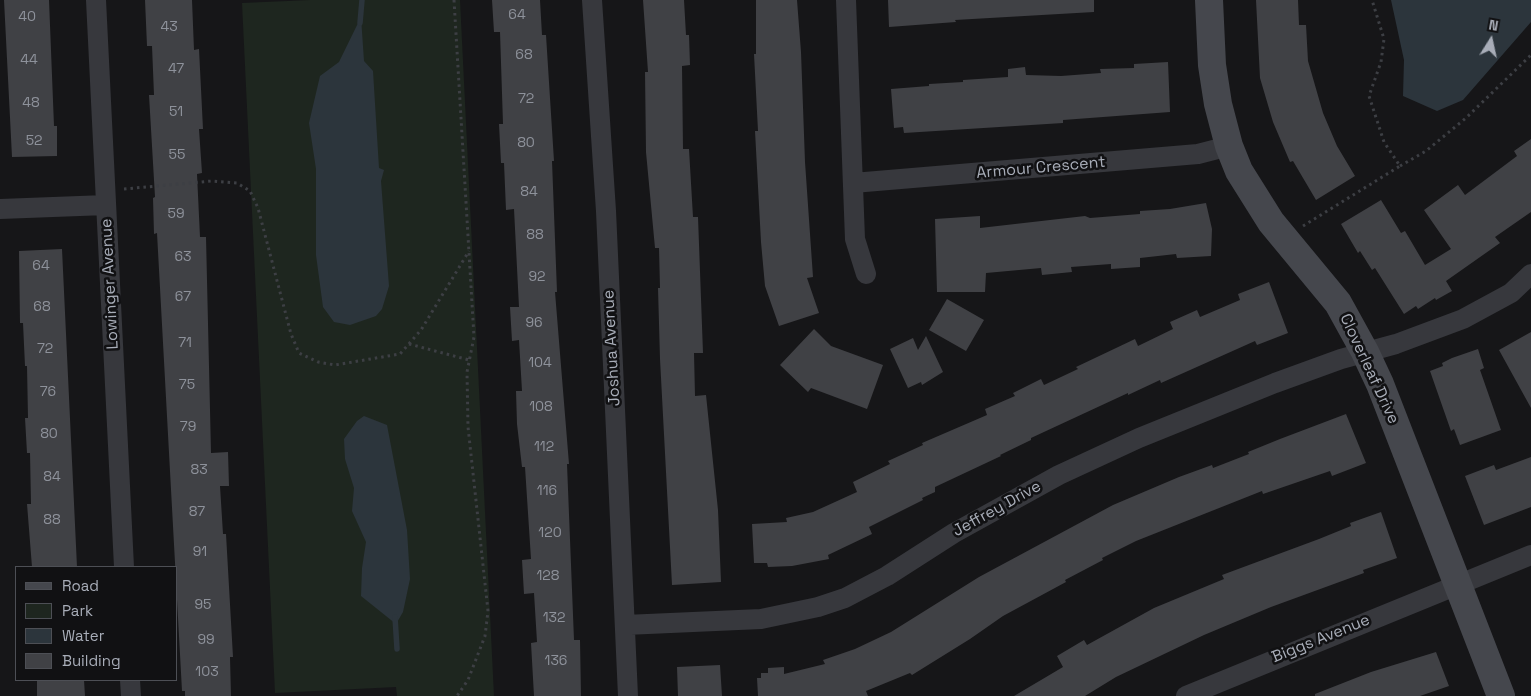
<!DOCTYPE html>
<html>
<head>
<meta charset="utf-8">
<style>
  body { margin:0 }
  #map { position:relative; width:1531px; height:696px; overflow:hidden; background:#161618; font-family:"Space Grotesk",sans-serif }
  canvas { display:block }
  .legend { position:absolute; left:15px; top:566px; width:162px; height:115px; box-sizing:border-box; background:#111113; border:1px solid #4d4f55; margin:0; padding:6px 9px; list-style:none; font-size:15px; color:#a8adb8 }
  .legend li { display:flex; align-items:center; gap:10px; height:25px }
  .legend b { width:25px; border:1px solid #4d4f55 }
  .north { position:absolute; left:1466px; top:15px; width:50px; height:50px; -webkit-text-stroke:4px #111113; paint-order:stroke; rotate:10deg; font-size:14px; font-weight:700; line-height:20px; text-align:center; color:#a8adb8 }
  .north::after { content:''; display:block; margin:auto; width:18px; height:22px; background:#a8adb8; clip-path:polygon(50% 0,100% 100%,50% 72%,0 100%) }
</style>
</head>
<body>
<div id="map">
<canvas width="1531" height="696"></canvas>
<ul class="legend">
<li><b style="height:6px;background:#45474d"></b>Road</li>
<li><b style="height:14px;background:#1e261f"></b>Park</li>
<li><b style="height:14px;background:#2c353c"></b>Water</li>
<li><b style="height:14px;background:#404145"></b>Building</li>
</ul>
<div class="north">N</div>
</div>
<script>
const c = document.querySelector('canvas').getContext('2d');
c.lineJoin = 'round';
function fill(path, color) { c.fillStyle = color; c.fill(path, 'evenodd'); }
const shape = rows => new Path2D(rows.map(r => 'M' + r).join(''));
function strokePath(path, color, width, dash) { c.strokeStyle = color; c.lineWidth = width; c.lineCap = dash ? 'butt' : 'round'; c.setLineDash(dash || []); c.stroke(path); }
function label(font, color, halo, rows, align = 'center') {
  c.font = font + ' "Space Grotesk",sans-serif'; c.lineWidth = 5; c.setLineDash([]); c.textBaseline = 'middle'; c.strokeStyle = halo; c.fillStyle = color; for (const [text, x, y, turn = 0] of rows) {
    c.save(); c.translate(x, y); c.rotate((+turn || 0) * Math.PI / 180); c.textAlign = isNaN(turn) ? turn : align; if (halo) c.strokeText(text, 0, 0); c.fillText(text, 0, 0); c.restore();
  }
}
fill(shape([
  [310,0,460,0,494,696,397,696,396,687,275,693,242,3]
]), '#1e261f');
fill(shape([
  [1391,0,1531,0,1531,22,1463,100,1437,111,1403,96,1404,60],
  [361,17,364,61,373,71,379,168,384,170,381,181,389,286,382,309,376,316,350,325,334,322,323,307,316,255,316,169,309,123,320,76,339,62],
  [364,416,387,425,407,530,410,579,403,612,396,624,361,596,362,568,366,542,352,511,354,488,345,459,344,439,357,421]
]), '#2c353c');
strokePath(shape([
  [360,23,362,0],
  [395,617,397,649]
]), '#2c353c', 5.5);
fill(shape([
  [4,0,49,0,54,126,57,126,57,156,12,157],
  [145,0,192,0,194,50,199,49,203,129,199,129,202,173,197,174,200,237,206,237,211,453,228,452,229,486,220,486,223,534,226,534,233,657,230,657,231,696,185,696,185,691,182,691,157,233,154,234,153,198,155,197,149,95,154,95,152,46,147,46],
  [492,0,540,0,542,35,546,35,554,161,552,161,557,292,555,292,569,464,567,464,574,640,580,640,581,696,534,696,531,643,537,642,534,593,524,594,522,560,531,559,525,467,522,467,517,424,516,391,522,391,519,340,512,341,510,307,519,307,514,209,506,210,504,163,501,163,499,124,503,124,500,32,494,32],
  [643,0,684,0,686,35,689,35,690,65,682,66,683,149,689,149,693,217,698,217,703,353,694,353,695,396,706,395,718,510,721,582,672,585,660,359,658,288,660,288,659,248,655,248,646,152,645,72,648,72],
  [756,0,797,0,801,52,805,162,813,277,807,278,819,313,779,326,765,286,761,242,755,131,758,131,754,54,756,54],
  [888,0,1094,0,1094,12,955,20,956,22,889,27],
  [1256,0,1298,0,1299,25,1306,25,1308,61,1323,113,1337,146,1355,176,1316,200,1293,161,1290,162,1273,122,1260,78],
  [1168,62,1170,112,1063,120,1063,123,904,133,903,127,894,128,891,89,929,86,929,84,963,82,963,80,1008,77,1008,69,1025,67,1026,75,1061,76,1101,73,1100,69,1134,68,1134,64],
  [1531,139,1531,212,1495,237,1500,243,1446,281,1452,291,1436,300,1435,298,1418,309,1416,306,1404,314,1375,268,1372,270,1360,251,1358,253,1341,224,1381,200,1401,233,1405,231,1425,265,1451,249,1424,210,1458,185,1465,195,1517,156,1514,151],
  [1206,203,1212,229,1211,256,1177,258,1176,254,1140,258,1140,267,1111,269,1111,264,1071,267,1072,272,1042,275,1041,268,986,273,985,292,937,292,935,219,980,216,980,228,1085,216,1090,218,1140,214,1140,211,1170,209],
  [62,249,77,567,32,567,27,504,31,504,30,453,27,453,25,418,28,418,27,366,25,366,23,323,20,323,19,251],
  [1269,282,1288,333,1257,345,1255,341,1161,383,1160,380,1128,395,1128,393,1031,438,1031,440,1000,455,1001,456,935,487,935,492,922,498,923,500,869,527,872,534,828,555,829,559,792,566,768,567,767,563,754,563,752,524,787,522,786,518,813,512,857,492,853,482,890,464,888,461,923,445,922,443,987,415,985,409,1015,396,1013,393,1041,379,1044,385,1078,369,1076,367,1135,339,1138,346,1173,329,1170,322,1197,310,1200,317,1240,300,1238,294],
  [947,299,984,320,966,351,929,330],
  [814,329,831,346,883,365,867,409,811,388,808,392,780,365],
  [1531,332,1531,408,1499,350],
  [926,336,943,372,922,385,921,382,908,388,890,349,913,338,918,350],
  [1478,349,1484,368,1480,370,1501,430,1460,445,1454,429,1451,431,1430,371,1443,366,1442,363,1452,358],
  [1346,414,1366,463,1332,476,1330,471,1263,494,1262,491,1136,541,1102,558,1103,560,1065,580,1066,582,1003,616,970,639,912,675,910,673,866,691,868,696,758,696,757,678,761,678,761,673,768,673,768,668,784,667,784,674,825,664,823,660,855,649,891,632,979,577,1113,505,1179,477,1212,465,1213,468,1249,454,1248,452,1280,439],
  [1531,457,1531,507,1484,525,1465,476,1494,465,1496,470],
  [1381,512,1397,558,1363,570,1364,573,1271,607,1204,635,1116,677,1085,696,1014,696,1063,667,1057,656,1084,640,1087,645,1154,608,1224,579,1222,575,1319,539,1351,526,1350,523],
  [1436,652,1449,686,1420,696,1315,696,1315,694,1371,672],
  [720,665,722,696,678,696,677,667],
  [37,680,84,680,85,696,37,696]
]), '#404145');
strokePath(shape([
  [454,0,474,337,467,372,468,427,488,611,485,636,468,680,457,696],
  [1400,166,1426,151,1466,118,1531,55],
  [124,189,212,181,237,183,250,191,258,208,291,334,299,353,318,362,335,365,400,354,421,330,469,251],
  [1303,226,1400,166,1384,142,1369,96,1381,62,1384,39,1372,0],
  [409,344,469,360]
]), '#3d3f44', 3, [2.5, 4]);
strokePath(shape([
  [96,0,124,567],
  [592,0,606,211,628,696],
  [846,0,855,239,866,274],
  [853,183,1198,154,1229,146],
  [0,209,106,205],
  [625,625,761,619,818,607,845,598,887,576,954,533,1059,475,1139,438,1275,383,1341,359,1396,344,1463,319,1511,293,1531,274],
  [130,680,131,696],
  [1186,696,1531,555]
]), '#37383d', 20);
strokePath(shape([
  [1209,0,1212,65,1218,104,1229,146,1239,171,1271,222,1338,303,1365,352,1380,384,1501,696]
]), '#45474d', 28);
label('14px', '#8e929b', null, [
  ["64",517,15],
  ["40",27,17],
  ["43",169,27],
  ["68",524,55],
  ["44",29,60],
  ["47",176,69],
  ["72",526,99],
  ["48",31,103],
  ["51",176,112],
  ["52",34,141],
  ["80",526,143],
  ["55",177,155],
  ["84",529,192],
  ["59",176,214],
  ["88",535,235],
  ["63",183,257],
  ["64",41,266],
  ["92",537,277],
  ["67",183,297],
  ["68",42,307],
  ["96",534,323],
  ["71",185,343],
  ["72",45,349],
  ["104",540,363],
  ["75",187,385],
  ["76",48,392],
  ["108",541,407],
  ["79",188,427],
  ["80",49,434],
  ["112",544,447],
  ["83",199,470],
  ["84",52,477],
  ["116",547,491],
  ["87",197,512],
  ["88",52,520],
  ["120",550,533],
  ["91",200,552],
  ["128",548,576],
  ["95",203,605],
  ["132",554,618],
  ["99",206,640],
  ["136",556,661],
  ["103",207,672]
]);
label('16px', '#a8adb8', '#111113', [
  ["Armour Crescent",1041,168,-5],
  ["Lowinger Avenue",110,284,-93],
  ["Joshua Avenue",612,348,-93],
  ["Cloverleaf Drive",1369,369,65],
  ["Jeffrey Drive",997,509,-29],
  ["Biggs Avenue",1321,639,-22]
]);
</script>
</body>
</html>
